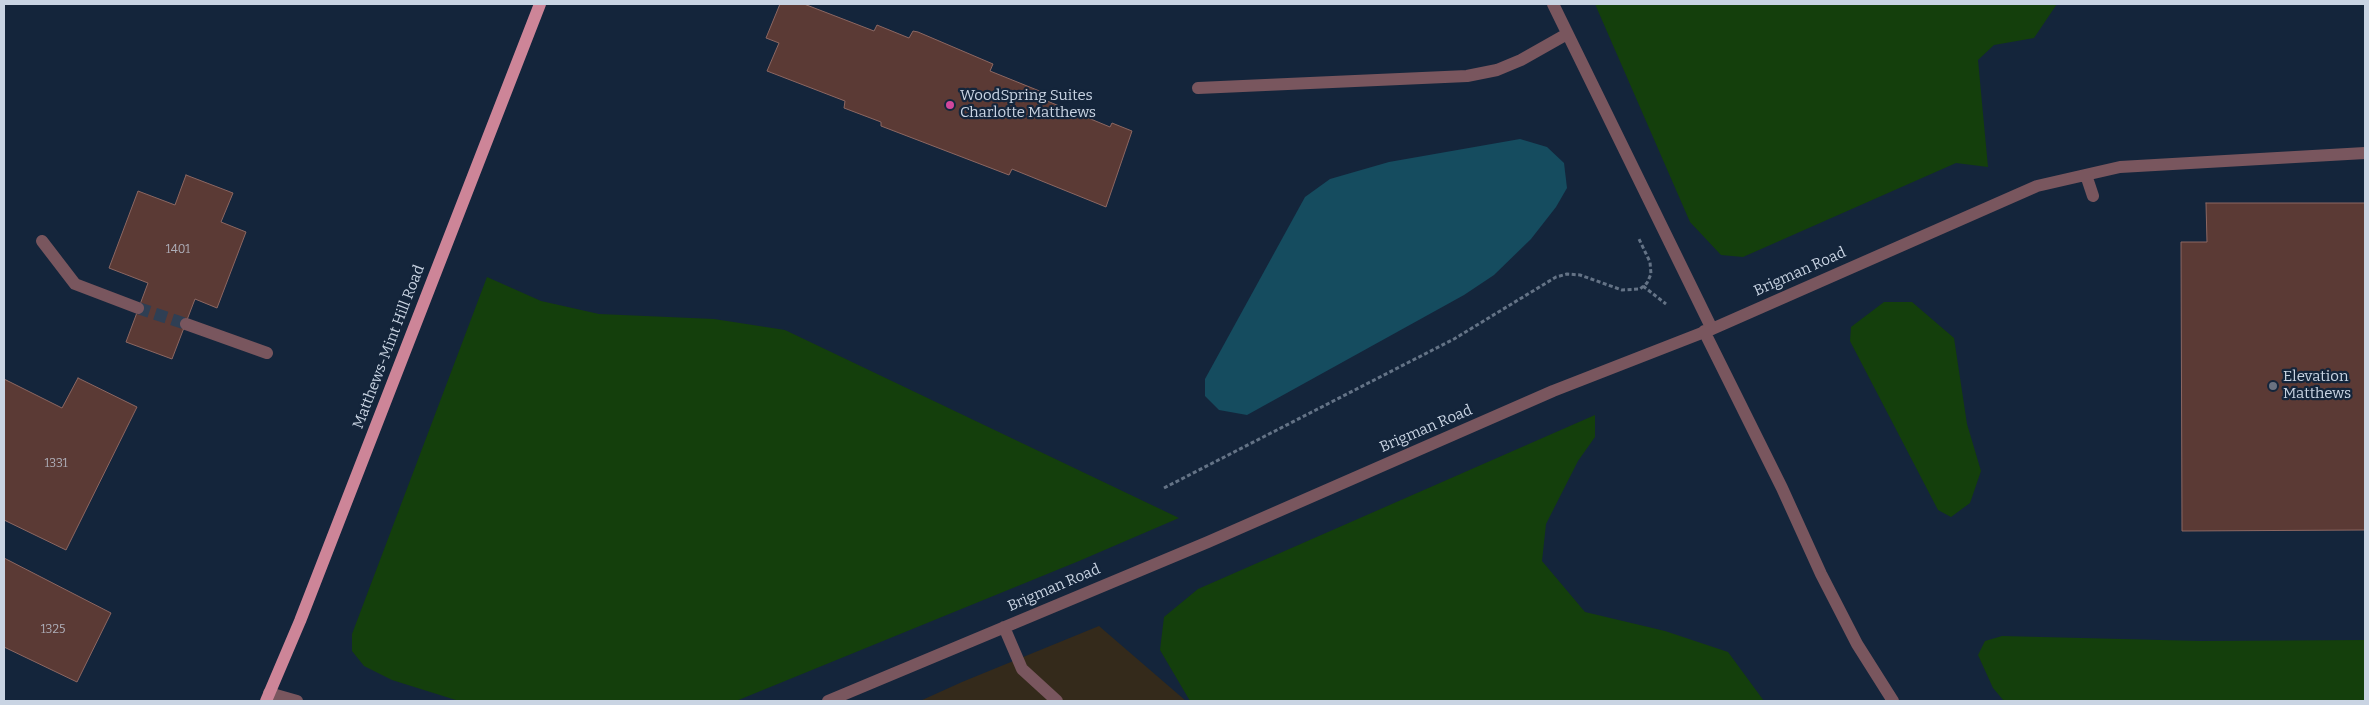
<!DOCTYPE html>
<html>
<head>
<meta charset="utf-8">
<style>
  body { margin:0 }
  #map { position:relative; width:2369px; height:705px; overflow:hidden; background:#14253b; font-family:Bitter,serif }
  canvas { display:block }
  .frame { position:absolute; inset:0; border:5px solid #c9d4e3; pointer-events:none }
</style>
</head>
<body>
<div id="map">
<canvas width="2369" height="705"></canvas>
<div class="frame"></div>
</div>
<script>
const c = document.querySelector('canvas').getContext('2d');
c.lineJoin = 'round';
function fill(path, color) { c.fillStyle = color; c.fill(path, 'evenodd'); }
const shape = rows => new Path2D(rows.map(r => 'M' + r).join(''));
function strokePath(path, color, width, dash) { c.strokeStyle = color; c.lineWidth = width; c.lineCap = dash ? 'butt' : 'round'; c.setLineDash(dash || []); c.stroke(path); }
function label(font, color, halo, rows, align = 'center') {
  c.font = font + ' Bitter,serif'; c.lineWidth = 4.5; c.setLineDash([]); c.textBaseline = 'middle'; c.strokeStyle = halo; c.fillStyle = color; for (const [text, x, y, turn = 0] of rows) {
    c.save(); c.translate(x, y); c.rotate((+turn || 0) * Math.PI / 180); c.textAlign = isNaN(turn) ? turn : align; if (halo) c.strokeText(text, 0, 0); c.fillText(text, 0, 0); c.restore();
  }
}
fill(shape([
  [1099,626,1186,701,920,701,962,682]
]), '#342a1b');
fill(shape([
  [1595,4,2057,4,2034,38,1994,45,1978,60,1988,167,1956,163,1743,257,1721,255,1690,222],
  [487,277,541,301,599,314,714,319,785,330,1179,518,1079,561,736,701,459,701,392,680,364,666,352,651,352,634],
  [1884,302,1912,302,1954,338,1967,424,1981,471,1970,503,1951,517,1938,510,1850,341,1851,327],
  [1595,415,1595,437,1578,461,1546,524,1542,561,1585,612,1665,631,1728,652,1764,701,1190,701,1160,650,1164,617,1198,589],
  [2002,636,2201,641,2365,640,2365,701,2004,701,1993,688,1978,655,1985,641]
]), '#143f0c');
fill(shape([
  [1520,139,1547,147,1564,163,1567,188,1556,207,1531,239,1494,275,1464,295,1247,415,1219,410,1205,396,1205,379,1305,197,1330,179,1389,162]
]), '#154c5f');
const building = shape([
  [780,4,804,4,874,31,877,25,909,38,913,31,918,32,993,64,990,71,1042,92,1040,98,1110,127,1112,123,1132,131,1106,207,1012,169,1009,175,881,126,881,122,844,108,845,101,767,71,779,43,766,38,780,4],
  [186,175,233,193,221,222,246,232,217,308,195,299,172,359,126,342,148,283,109,268,138,191,175,205,186,175],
  [2206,203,2365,203,2365,530,2182,531,2181,242,2207,242,2206,203],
  [78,378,137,407,66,550,4,520,4,379,62,408,78,378],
  [4,558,111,613,77,682,4,647,4,558]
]);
fill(building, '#5b3a35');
strokePath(building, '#8c6762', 1);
strokePath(shape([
  [138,308,186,324]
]), '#2f3f54', 12, [12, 6]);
strokePath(shape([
  [1643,286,1666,304],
  [1164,488,1454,339,1556,277,1567,274,1580,275,1622,290,1640,289,1647,283,1651,274,1650,262,1639,239]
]), '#647386', 3, [4, 2.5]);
strokePath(shape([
  [1553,4,1712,329],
  [1198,88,1467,76,1497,70,1521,60,1567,34],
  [2086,175,2093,196],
  [42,241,75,284,138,308],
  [186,324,267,353],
  [1704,331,1782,488,1821,574,1857,644,1893,701],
  [1004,627,1022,669,1057,701],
  [269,693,297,701],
  [828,701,1208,542,1553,391,1712,329,2037,186,2120,167,2365,153]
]), '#79565e', 12);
strokePath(shape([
  [266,701,300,621,540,4]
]), '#cd8598', 12);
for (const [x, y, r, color] of [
  [950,105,5,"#d1479c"],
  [2273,386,5,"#6b7280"]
]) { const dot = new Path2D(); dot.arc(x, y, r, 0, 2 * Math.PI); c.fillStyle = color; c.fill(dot); strokePath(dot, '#14253b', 2); }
label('12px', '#aeaeb8', null, [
  ["1401",178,250],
  ["1331",56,464],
  ["1325",53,630]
]);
label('15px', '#c9d4e3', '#14253b', [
  ["WoodSpring Suites",960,96],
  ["Charlotte Matthews",960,113],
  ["Elevation",2283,377],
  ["Matthews",2283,394]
], 'left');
label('15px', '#c9d4e3', '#14253b', [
  ["Brigman Road",1800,272,-24],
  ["Matthews-Mint Hill Road",389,347,-69],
  ["Brigman Road",1426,429,-23],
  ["Brigman Road",1054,588,-23]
]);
</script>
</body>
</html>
